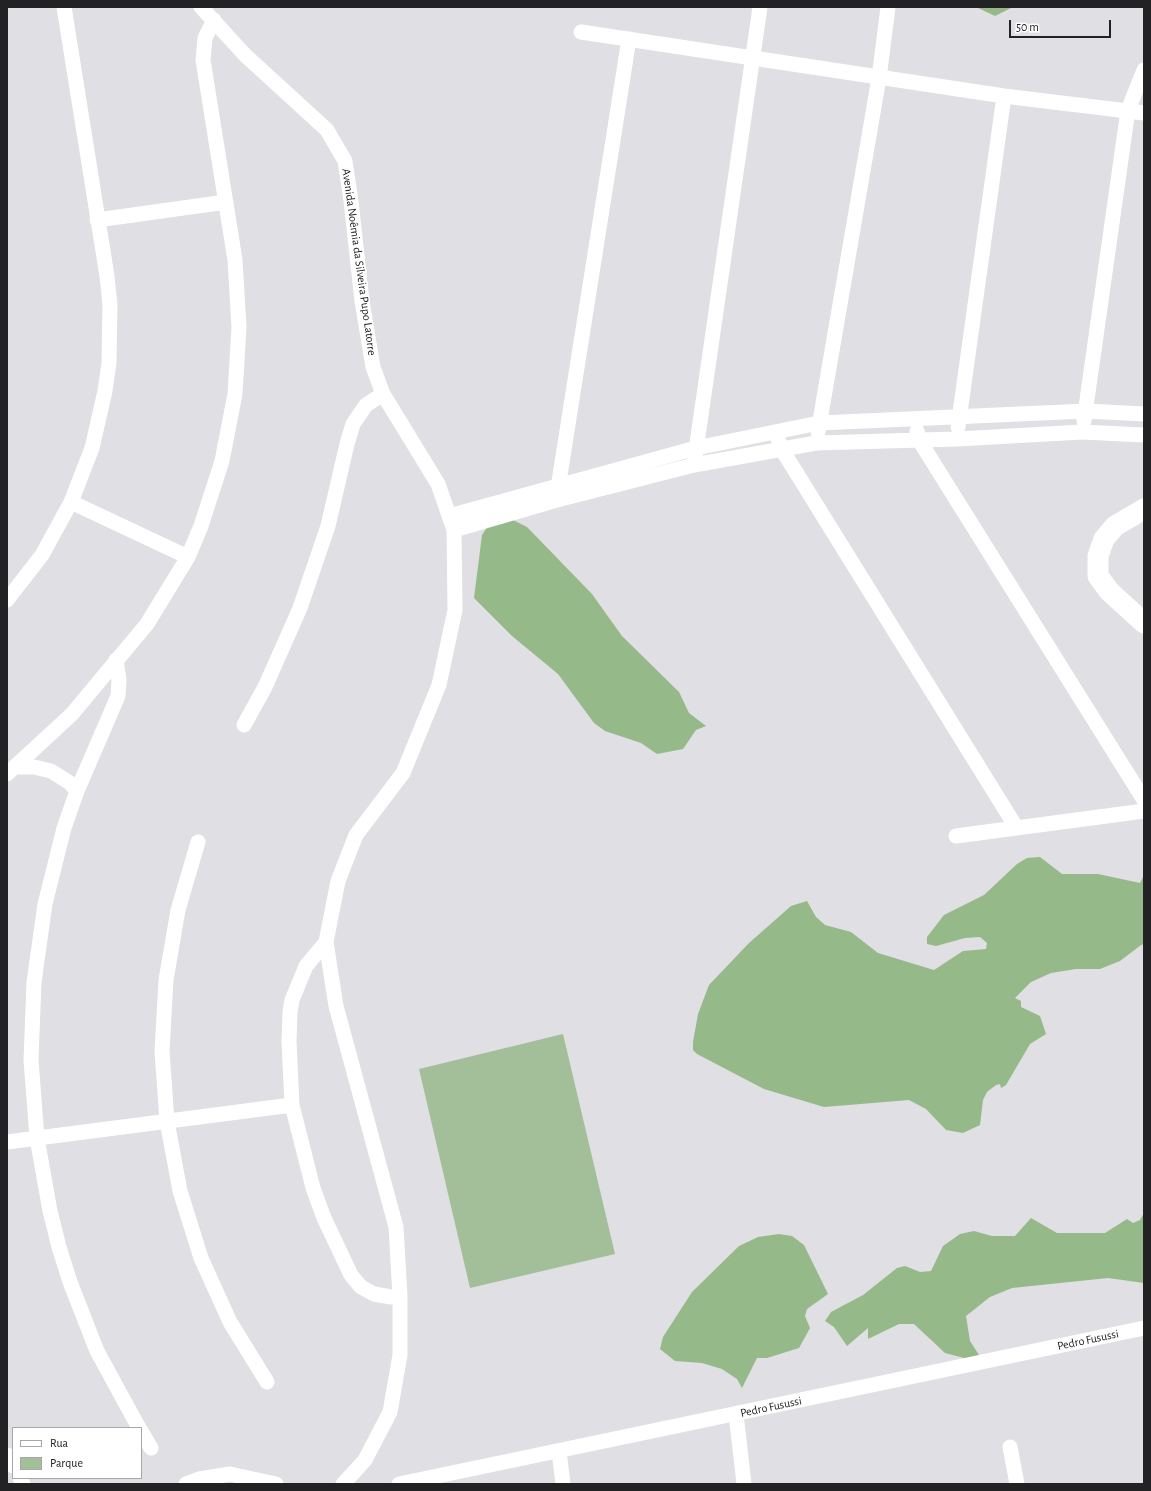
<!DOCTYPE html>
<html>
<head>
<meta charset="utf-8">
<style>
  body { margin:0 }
  #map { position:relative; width:1151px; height:1491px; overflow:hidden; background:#dfdfe4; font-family:"Alegreya Sans",sans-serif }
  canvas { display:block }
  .frame { position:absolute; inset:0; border:8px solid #222224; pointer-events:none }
  .legend { position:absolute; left:12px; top:1427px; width:130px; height:52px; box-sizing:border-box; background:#fff; border:1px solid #a7a7a7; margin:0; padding:5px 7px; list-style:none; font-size:12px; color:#222224 }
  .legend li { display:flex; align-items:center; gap:8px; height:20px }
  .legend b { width:20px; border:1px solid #a7a7a7 }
  .scale { position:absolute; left:1009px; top:20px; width:102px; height:18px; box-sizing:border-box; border:2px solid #222224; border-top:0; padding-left:5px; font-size:12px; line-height:14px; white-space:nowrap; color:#222224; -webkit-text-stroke:3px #fff; paint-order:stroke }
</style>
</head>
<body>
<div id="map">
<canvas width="1151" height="1491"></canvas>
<div class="frame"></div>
<ul class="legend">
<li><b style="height:5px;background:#fff"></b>Rua</li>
<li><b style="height:11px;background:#a3bf99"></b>Parque</li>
</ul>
<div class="scale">50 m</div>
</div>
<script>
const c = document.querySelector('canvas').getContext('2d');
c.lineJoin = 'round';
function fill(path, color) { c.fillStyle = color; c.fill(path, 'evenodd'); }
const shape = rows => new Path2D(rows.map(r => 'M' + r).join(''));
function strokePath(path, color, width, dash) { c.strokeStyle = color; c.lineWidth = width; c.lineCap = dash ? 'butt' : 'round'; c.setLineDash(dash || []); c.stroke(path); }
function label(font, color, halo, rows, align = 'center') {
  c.font = font + ' "Alegreya Sans",sans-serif'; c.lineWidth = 3; c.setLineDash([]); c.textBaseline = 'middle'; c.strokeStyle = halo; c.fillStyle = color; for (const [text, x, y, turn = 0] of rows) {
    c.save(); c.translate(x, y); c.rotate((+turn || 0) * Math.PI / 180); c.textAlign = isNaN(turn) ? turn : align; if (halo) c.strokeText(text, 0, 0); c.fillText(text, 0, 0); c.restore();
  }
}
fill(shape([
  [563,1034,615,1254,470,1288,419,1069]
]), '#a3bf99');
fill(shape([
  [976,7,1013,7,995,16],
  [497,512,527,527,592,594,622,636,679,692,689,713,706,726,696,730,683,749,657,754,641,743,605,731,594,723,558,674,512,636,474,598,482,535],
  [1040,857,1062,874,1098,874,1140,883,1144,875,1144,944,1141,945,1120,961,1100,969,1076,969,1051,973,1031,982,1015,998,1021,1001,1021,1007,1040,1016,1046,1034,1030,1044,1006,1085,1001,1088,1000,1084,996,1085,987,1092,983,1100,980,1125,963,1133,946,1130,926,1109,909,1100,824,1107,764,1089,697,1054,693,1050,693,1042,698,1014,709,985,749,943,791,906,807,901,816,917,825,925,851,932,878,953,934,970,963,951,986,949,987,943,980,937,965,938,936,946,927,944,927,937,944,915,984,895,1017,864,1027,858],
  [1144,1213,1144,1283,1108,1278,1012,1288,990,1297,966,1316,970,1341,979,1355,972,1360,945,1353,914,1324,899,1324,868,1339,868,1328,847,1346,834,1327,825,1321,831,1312,863,1295,897,1268,905,1266,920,1272,931,1271,943,1246,960,1234,974,1231,992,1236,1015,1236,1031,1218,1057,1233,1105,1233,1127,1219,1133,1223,1140,1220],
  [779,1234,792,1236,804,1245,828,1294,807,1309,805,1316,810,1328,799,1348,767,1358,757,1358,742,1388,737,1379,722,1369,702,1363,675,1361,660,1349,663,1337,692,1292,739,1246,758,1237]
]), '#95b988');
strokePath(shape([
  [201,7,245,55,327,130,345,161,351,201,362,301,373,367,383,394,438,484,454,530,455,610,439,685,403,773,356,835,338,881,326,942,336,1006,396,1227,400,1296,400,1355,390,1412,365,1460,343,1484],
  [581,32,1004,96,1144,113],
  [97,220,226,202],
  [1084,421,1128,110,1144,70],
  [958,427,1004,96],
  [917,431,919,440,1144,800],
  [818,432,879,78,888,7],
  [778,439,781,448,1016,827],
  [695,457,760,7],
  [557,494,629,39],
  [71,502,188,557],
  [449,516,696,448,819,423,1086,411,1144,414],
  [454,530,557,500,694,465,816,443,957,439,1082,432,1144,435],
  [7,600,42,555,71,502,92,448,105,391,109,363,110,305,107,276,64,7],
  [116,660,119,680,118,696,77,791,64,828,45,904,34,982,31,1060,37,1138,50,1211,59,1247,70,1282,97,1351,139,1428],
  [244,725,265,687,300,608,328,526,347,444,353,424,366,405,383,394],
  [15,767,34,767,51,771,70,783,77,791],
  [7,774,72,714,147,624,188,557,201,526,222,461,235,394,239,327,235,260,203,60,205,38,214,20],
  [956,836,1144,811],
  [198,842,178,910,166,980,162,1051,167,1121,180,1191,201,1258,230,1322,267,1382],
  [326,942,306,966,292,1000,290,1012,289,1041,292,1105,313,1188,324,1218,351,1275,361,1287,374,1294,391,1297,400,1296],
  [7,1142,292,1105],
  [736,1414,744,1484],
  [141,1431,151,1448],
  [1010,1447,1017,1484],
  [559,1451,563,1484],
  [7,1455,13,1466],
  [20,1478,23,1484],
  [186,1484,199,1479,230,1474,276,1484],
  [399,1484,1144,1328]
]), '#fff', 15);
strokePath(shape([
  [1144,509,1115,526,1104,539,1098,556,1098,576,1109,591,1144,623]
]), '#fff', 21);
label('12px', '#222224', '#fff', [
  ["Avenida Noêmia da Silveira Pupo Latorre",359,262,82],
  ["Pedro Fusussi",1088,1340,-12],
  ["Pedro Fusussi",771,1407,-12]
]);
</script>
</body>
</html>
